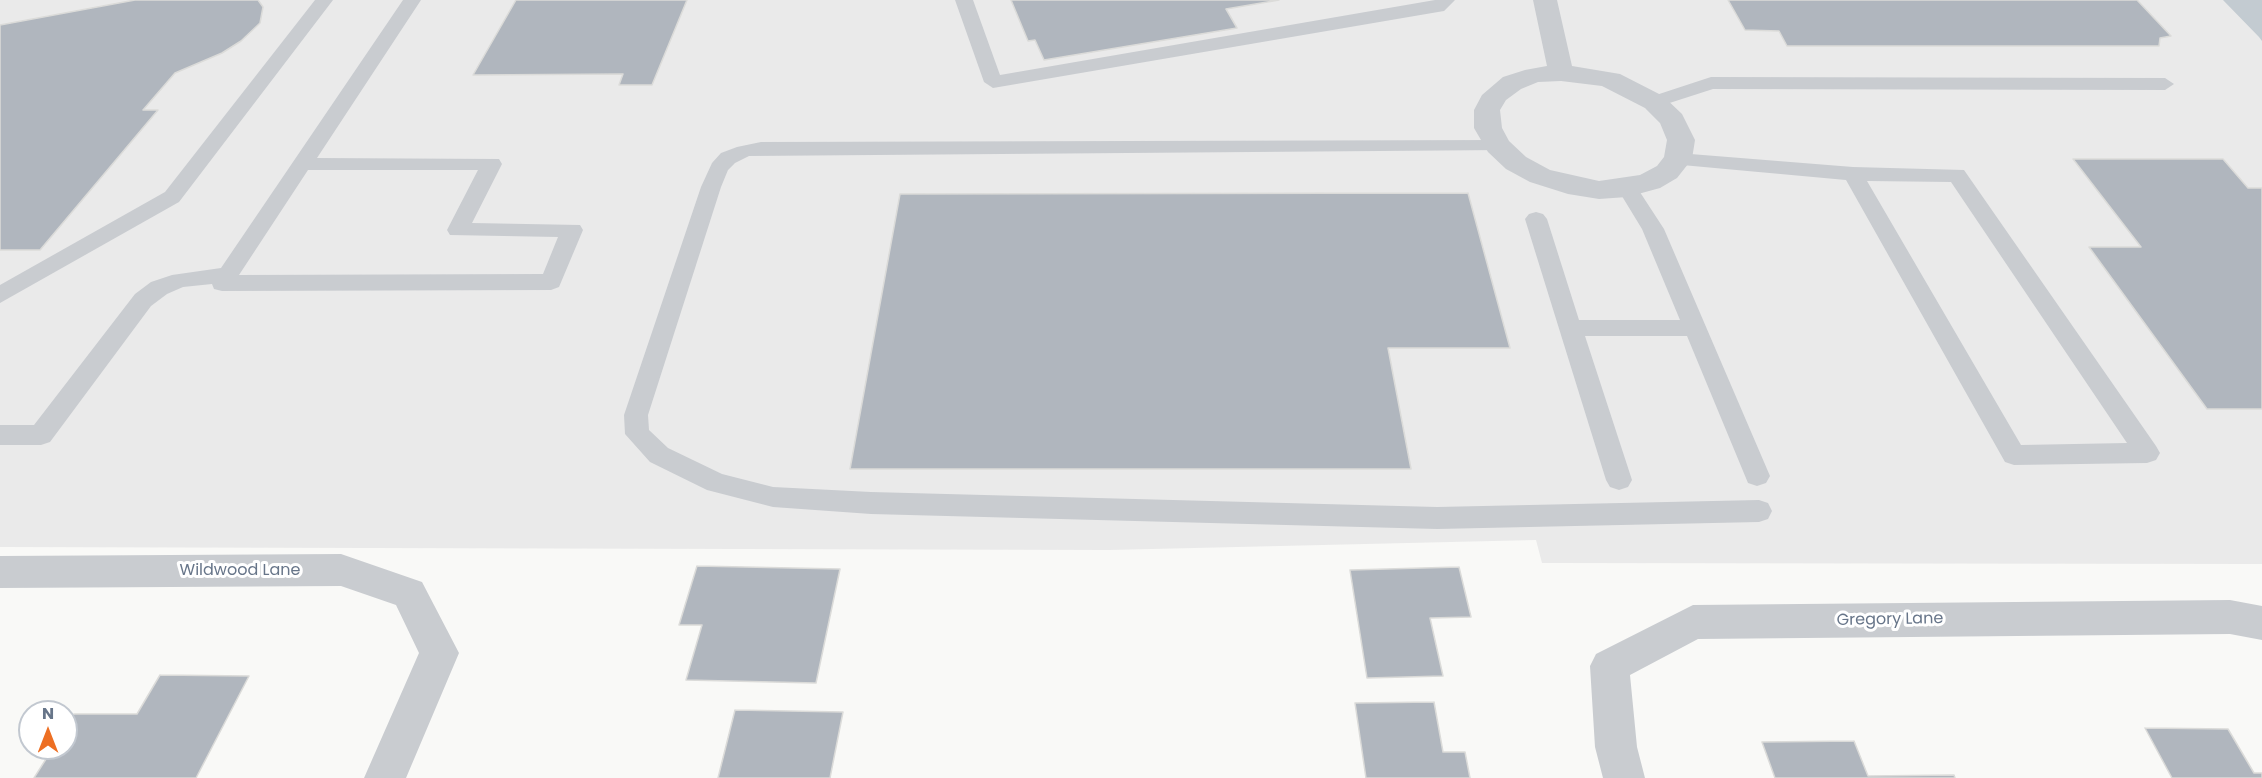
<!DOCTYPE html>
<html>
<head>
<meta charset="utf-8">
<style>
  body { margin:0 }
  #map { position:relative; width:2262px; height:778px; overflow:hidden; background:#f9f9f7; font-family:Poppins,sans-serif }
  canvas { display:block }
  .north { position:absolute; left:18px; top:700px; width:60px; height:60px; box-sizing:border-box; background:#fff; border:2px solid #c2c8d0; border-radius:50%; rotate:0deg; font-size:16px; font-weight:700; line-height:24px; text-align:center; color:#677589 }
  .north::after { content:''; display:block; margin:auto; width:21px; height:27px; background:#ed6f23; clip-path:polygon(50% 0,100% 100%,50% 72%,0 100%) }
</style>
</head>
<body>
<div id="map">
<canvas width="2262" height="778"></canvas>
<div class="north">N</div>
</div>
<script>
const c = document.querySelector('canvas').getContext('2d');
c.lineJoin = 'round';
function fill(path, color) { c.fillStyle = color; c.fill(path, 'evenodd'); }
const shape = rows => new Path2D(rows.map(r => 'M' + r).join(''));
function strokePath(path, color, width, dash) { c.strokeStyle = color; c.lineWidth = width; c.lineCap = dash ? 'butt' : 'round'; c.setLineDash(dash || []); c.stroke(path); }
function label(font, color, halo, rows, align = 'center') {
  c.font = font + ' Poppins,sans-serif'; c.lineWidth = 6; c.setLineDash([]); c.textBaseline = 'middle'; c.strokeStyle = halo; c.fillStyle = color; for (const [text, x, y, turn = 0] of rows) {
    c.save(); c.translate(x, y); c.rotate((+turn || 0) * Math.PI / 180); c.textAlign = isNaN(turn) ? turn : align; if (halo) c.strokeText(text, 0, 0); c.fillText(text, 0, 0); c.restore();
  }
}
fill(shape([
  [0,0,2262,0,2262,564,1542,563,1536,540,1109,550,0,547]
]), '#eaeaea');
fill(shape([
  [2223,0,2262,0,2262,41,2259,37]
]), '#c3cbd1');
const building = shape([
  [135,0,258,0,263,7,260,23,241,41,222,53,175,73,143,110,158,110,40,250,0,250,0,25,135,0],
  [516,0,687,0,652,85,619,85,623,74,473,75,516,0],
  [1011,0,1279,0,1226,9,1237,28,1044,60,1035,40,1028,41,1011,0],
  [1728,0,2137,0,2171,36,2160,38,2159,46,1787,46,1779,31,1745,30,1728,0],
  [2073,159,2223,159,2248,188,2262,188,2262,409,2207,409,2089,247,2141,247,2073,159],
  [1468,193,1510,348,1388,348,1411,469,850,469,900,194,1468,193],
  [697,566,840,569,816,683,686,680,702,625,679,625,697,566],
  [1459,567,1471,617,1430,618,1443,676,1367,678,1350,570,1459,567],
  [160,675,249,676,196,778,34,778,53,748,66,748,66,726,74,714,137,714,160,675],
  [1434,702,1443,752,1465,752,1470,778,1366,778,1355,703,1434,702],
  [735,710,843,712,830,778,718,778,735,710],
  [2145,728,2228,729,2254,773,2262,773,2262,778,2172,778,2145,728],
  [1854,741,1868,776,1954,775,1955,778,1775,778,1762,742,1854,741]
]);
fill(building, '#b0b6be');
strokePath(building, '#dbdbd9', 1.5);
fill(shape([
  [315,0,333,0,179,202,0,303,0,285,165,192,315,0],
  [403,0,421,0,317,158,499,159,502,164,472,223,580,225,583,230,559,287,551,290,222,291,214,289,212,284,183,287,167,294,151,306,50,442,41,445,0,445,0,425,34,425,135,294,151,282,172,275,221,268,403,0],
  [308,170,478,170,447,230,450,235,558,237,543,274,239,275,308,170],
  [955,0,973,0,1000,75,1435,0,1455,0,1444,11,1438,12,993,88,984,82,955,0],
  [1711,77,2165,78,2174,84,2165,90,1713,89,1654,108,1644,102,1647,98,1711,77],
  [1498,140,1505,142,1508,146,1505,150,749,156,735,163,728,170,721,187,648,415,649,430,668,448,722,474,773,487,871,492,1437,507,1759,500,1768,503,1772,511,1768,519,1759,522,1437,529,871,514,773,507,707,490,650,462,625,434,624,415,701,187,712,163,721,153,737,147,761,142,1498,140],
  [1678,153,1853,167,1964,170,2156,446,2160,453,2156,460,2147,463,2014,465,2005,462,1846,180,1671,164,1668,159,1671,154,1678,153],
  [1867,181,1951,182,2127,443,2021,445,1867,181],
  [1627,181,1634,183,1664,229,1770,476,1766,483,1757,486,1748,483,1687,336,1585,336,1632,480,1628,487,1619,490,1610,487,1606,480,1525,219,1529,214,1536,212,1543,214,1547,219,1579,320,1680,320,1642,229,1617,188,1620,183,1627,181]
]), '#c9ccd0');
fill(shape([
  [1533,0,1557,0,1572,66,1620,74,1663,96,1682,114,1695,140,1692,159,1677,178,1660,188,1627,197,1599,199,1568,194,1530,182,1506,169,1488,152,1474,128,1474,110,1482,95,1503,77,1525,70,1547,66,1533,0],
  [1561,81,1602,86,1645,108,1660,123,1667,140,1664,157,1657,166,1640,175,1599,181,1550,170,1526,157,1509,141,1502,128,1500,110,1506,100,1521,89,1538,82,1561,81],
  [341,554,422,582,459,653,406,778,364,778,419,653,396,605,341,586,0,588,0,556,341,554],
  [2230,600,2262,606,2262,640,2230,634,1698,639,1630,675,1637,747,1645,778,1603,778,1595,747,1590,666,1596,654,1693,605,2230,600]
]), '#c9ccd0');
label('16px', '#677589', '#fff', [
  ["Wildwood Lane",240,571],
  ["Gregory Lane",1890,620,-1]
]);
</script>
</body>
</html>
